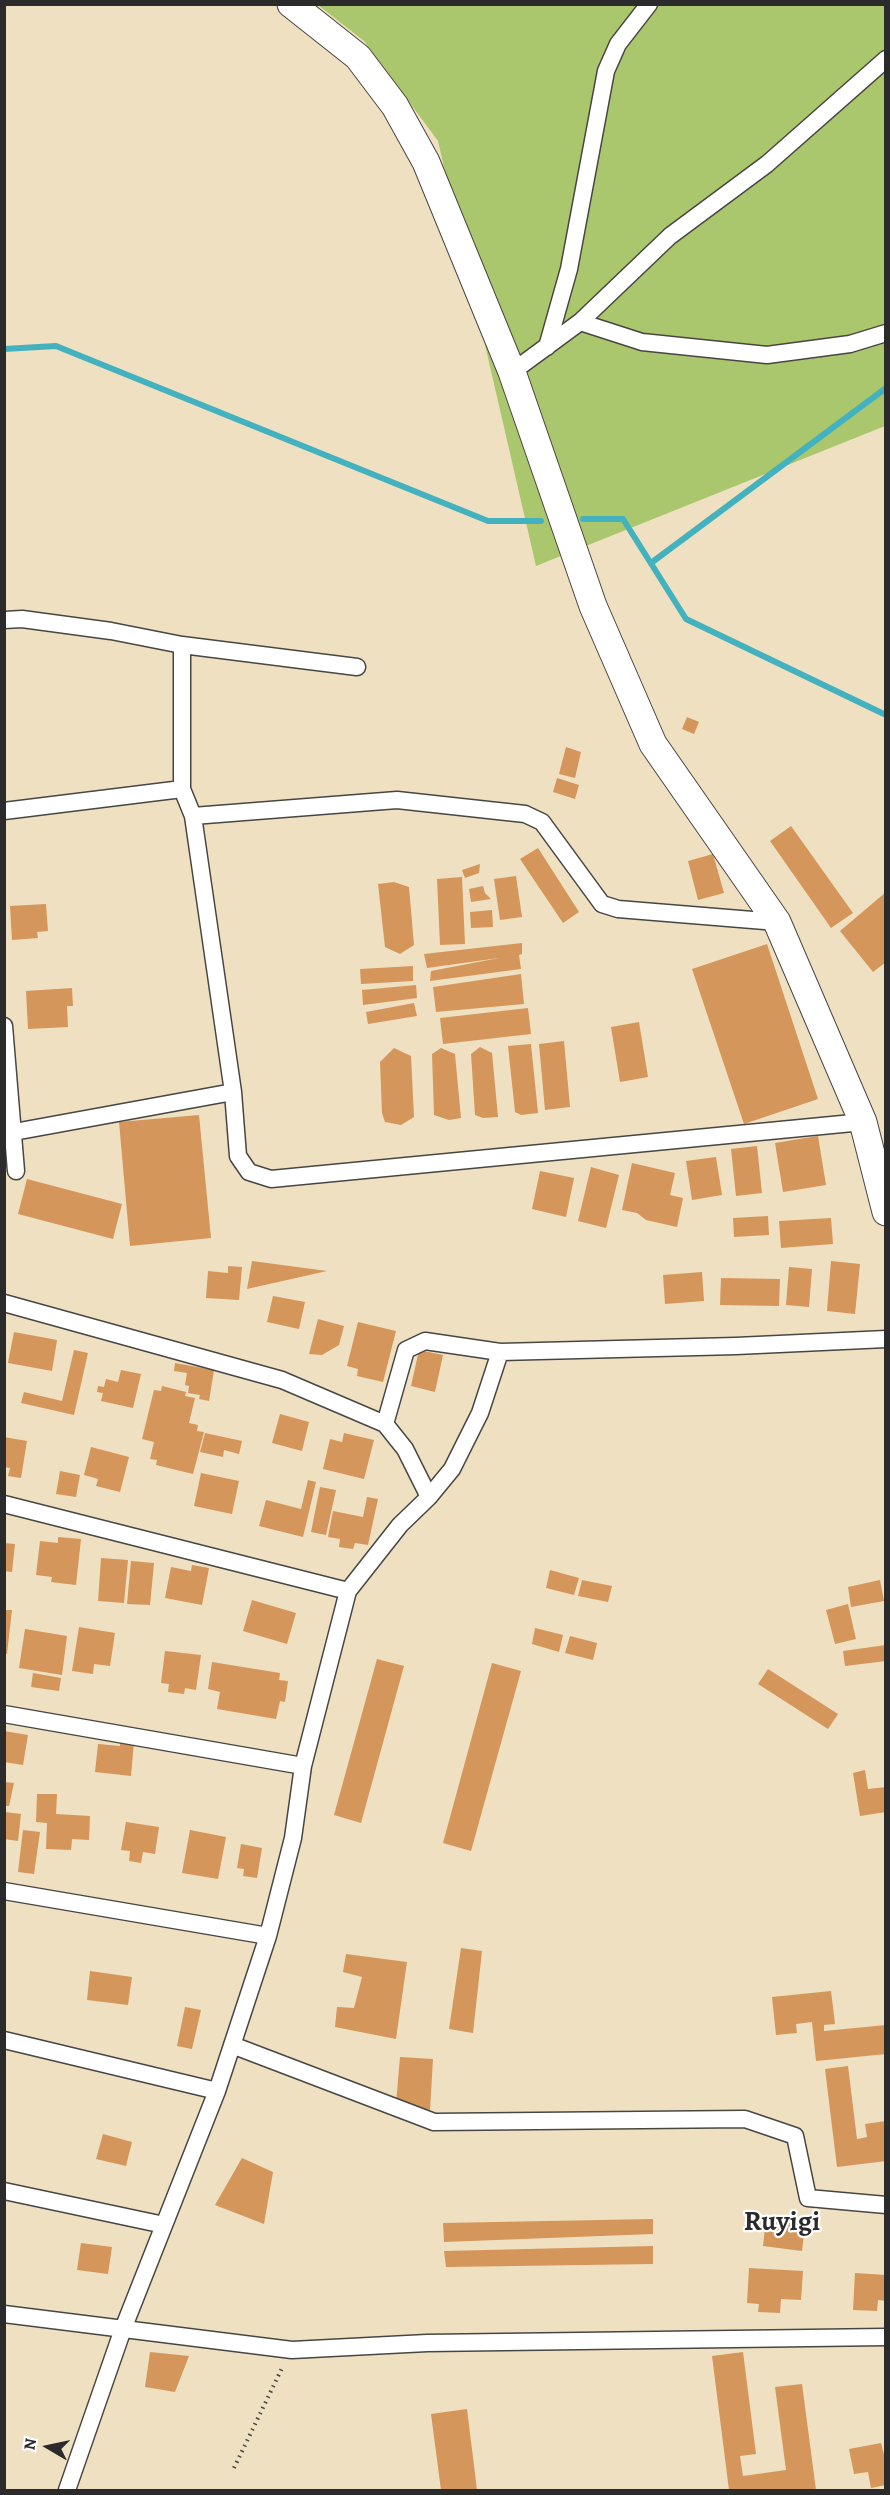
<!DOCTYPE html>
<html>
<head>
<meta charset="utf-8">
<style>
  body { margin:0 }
  #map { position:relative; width:890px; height:2495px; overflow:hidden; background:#efe0c1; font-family:Alegreya,serif }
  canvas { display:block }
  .frame { position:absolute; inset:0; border:6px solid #2b2b2b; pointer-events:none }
  .north { position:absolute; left:18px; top:2417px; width:60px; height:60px; -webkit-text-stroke:4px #fff; paint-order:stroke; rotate:279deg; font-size:16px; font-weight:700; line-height:24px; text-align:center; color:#2b2b2b }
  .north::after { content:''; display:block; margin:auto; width:21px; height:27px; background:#2b2b2b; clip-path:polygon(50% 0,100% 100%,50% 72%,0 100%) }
</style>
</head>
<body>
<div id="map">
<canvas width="890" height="2495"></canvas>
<div class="frame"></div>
<div class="north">N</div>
</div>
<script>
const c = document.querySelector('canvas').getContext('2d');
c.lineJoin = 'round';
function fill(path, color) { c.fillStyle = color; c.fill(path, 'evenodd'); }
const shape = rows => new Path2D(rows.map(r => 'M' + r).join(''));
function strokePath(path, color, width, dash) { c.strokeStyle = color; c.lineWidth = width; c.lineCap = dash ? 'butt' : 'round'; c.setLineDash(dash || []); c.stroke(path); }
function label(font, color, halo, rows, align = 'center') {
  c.font = font + ' Alegreya,serif'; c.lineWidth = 4.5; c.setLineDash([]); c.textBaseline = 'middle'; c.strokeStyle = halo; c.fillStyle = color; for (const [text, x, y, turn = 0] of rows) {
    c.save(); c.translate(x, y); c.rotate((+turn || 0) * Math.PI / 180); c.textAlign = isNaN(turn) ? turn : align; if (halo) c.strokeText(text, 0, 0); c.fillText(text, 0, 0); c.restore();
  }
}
fill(shape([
  [318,5,885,5,885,426,536,566,438,141,364,41]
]), '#abc76d');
strokePath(shape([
  [4,349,56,346,488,521,541,521],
  [583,519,623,519,686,619,886,715],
  [651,563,886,388]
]), '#44b2be', 6);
fill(shape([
  [687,717,699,722,694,734,682,729],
  [566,747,581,752,575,778,559,774],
  [557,778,579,785,575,799,553,792],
  [791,826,853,913,831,928,770,841],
  [538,848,579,912,563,923,520,859],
  [713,854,724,893,698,900,688,861],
  [480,864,479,873,465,878,462,870],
  [516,876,522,917,500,920,494,879],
  [462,877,465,944,440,945,437,879],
  [394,882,409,887,414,945,400,954,385,947,378,884],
  [483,886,485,893,491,899,471,902,469,889],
  [886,892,886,962,873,972,840,931],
  [46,904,48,931,37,932,38,938,12,940,10,906],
  [492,910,493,927,471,928,470,912],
  [522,943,522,954,519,955,521,969,430,981,431,971,499,958,427,968,424,954],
  [767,944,818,1099,744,1124,692,969],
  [413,966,413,981,361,984,360,969],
  [521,974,524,1004,436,1012,433,987],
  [416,985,417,998,363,1005,362,990],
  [72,988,73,1006,67,1006,68,1027,28,1029,26,991],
  [414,1003,417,1016,368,1024,366,1012],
  [528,1008,531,1034,443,1044,440,1018],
  [639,1022,648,1077,620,1082,611,1027],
  [564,1041,570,1107,545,1110,539,1044],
  [531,1044,538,1113,521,1115,515,1112,508,1046],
  [480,1047,492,1053,498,1117,483,1118,475,1115,471,1054],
  [394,1048,411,1056,414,1117,401,1125,385,1122,382,1113,380,1062],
  [441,1048,455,1054,461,1118,449,1120,434,1115,432,1054],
  [199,1115,211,1238,130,1246,119,1122],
  [818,1136,826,1185,783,1192,775,1143],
  [757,1146,762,1193,736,1196,731,1149],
  [716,1157,722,1195,692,1200,686,1161],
  [632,1163,675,1173,670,1195,683,1198,677,1227,646,1220,637,1213,622,1210],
  [591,1167,619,1175,606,1228,578,1221],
  [540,1171,574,1178,566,1217,532,1209],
  [27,1179,122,1204,113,1239,18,1214],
  [768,1216,769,1235,734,1237,733,1218],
  [831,1218,833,1244,781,1248,779,1221],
  [252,1261,327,1271,247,1289],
  [831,1261,860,1264,855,1314,827,1311],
  [228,1266,242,1267,239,1300,206,1298,208,1271,228,1273],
  [789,1267,812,1269,809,1307,786,1305],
  [702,1272,704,1301,665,1304,663,1275],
  [721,1278,780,1279,779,1306,720,1305],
  [273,1296,305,1302,299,1329,267,1322],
  [318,1319,344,1326,339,1345,322,1355,309,1354],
  [358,1322,396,1331,383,1382,357,1376,358,1369,347,1366],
  [14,1332,57,1340,52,1371,8,1363],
  [74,1350,88,1353,74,1415,21,1403,24,1392,62,1401],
  [419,1350,443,1355,435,1392,411,1386],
  [175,1363,214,1370,209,1401,199,1399,200,1395,188,1393,189,1386,185,1385,187,1373,174,1371],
  [121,1370,141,1374,133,1408,101,1401,103,1393,97,1392,98,1386,104,1387,106,1379,118,1382],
  [162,1386,186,1392,185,1396,195,1398,189,1423,198,1425,197,1431,204,1432,193,1474,156,1465,157,1460,150,1459,154,1442,142,1439,154,1390,161,1391],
  [280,1414,309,1422,302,1451,272,1443],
  [205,1433,242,1441,239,1454,224,1450,223,1457,200,1452],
  [344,1433,374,1440,364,1479,323,1469,330,1439,342,1442],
  [4,1437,27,1441,21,1478,8,1476,10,1468,4,1467],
  [91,1447,129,1457,120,1492,96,1486,98,1479,84,1475],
  [60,1471,80,1475,76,1497,56,1494],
  [201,1473,239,1481,232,1514,194,1506],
  [308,1480,316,1482,303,1537,259,1526,266,1500,301,1509],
  [320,1487,336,1490,326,1535,311,1532],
  [367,1497,378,1499,368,1545,355,1543,353,1549,339,1547,340,1539,328,1537,333,1511,363,1517],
  [58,1537,81,1539,76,1585,51,1582,52,1577,36,1575,40,1541,58,1543],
  [4,1543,15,1544,12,1572,4,1571],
  [101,1558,128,1560,124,1603,98,1601],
  [131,1561,154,1563,150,1605,127,1604],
  [192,1565,209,1568,202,1605,165,1598,171,1567,191,1571],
  [550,1570,579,1578,574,1595,546,1588],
  [582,1580,612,1586,608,1602,578,1596],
  [880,1580,884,1601,851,1607,848,1587],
  [252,1600,296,1613,287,1644,243,1631],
  [848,1604,856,1639,835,1644,826,1610],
  [4,1610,12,1610,7,1654,4,1654],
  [79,1627,115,1633,110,1666,94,1664,93,1674,72,1671],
  [535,1628,563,1635,559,1652,532,1644],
  [25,1629,67,1636,62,1675,19,1668],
  [570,1636,597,1643,593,1660,565,1653],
  [886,1645,886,1661,845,1666,843,1651],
  [165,1651,201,1655,196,1690,185,1688,184,1694,168,1692,169,1684,161,1683],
  [377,1659,404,1666,361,1823,334,1815],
  [212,1662,280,1673,279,1680,288,1681,285,1702,280,1701,276,1719,217,1709,220,1692,208,1689],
  [492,1663,521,1671,471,1851,443,1843],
  [768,1669,838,1714,828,1729,758,1684],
  [33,1673,61,1678,59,1691,31,1687],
  [4,1731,28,1735,23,1765,4,1762],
  [120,1741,134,1742,131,1776,95,1772,98,1744,120,1746],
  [865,1770,868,1789,886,1787,886,1812,860,1816,853,1773],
  [4,1782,14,1783,9,1806,4,1806],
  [37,1794,57,1794,56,1814,90,1816,89,1840,72,1839,71,1850,46,1849,47,1823,36,1822],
  [5,1812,21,1814,18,1841,4,1839],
  [126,1822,159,1827,155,1854,143,1852,141,1863,129,1861,130,1851,121,1850],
  [23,1830,40,1832,34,1874,18,1872],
  [190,1830,226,1837,218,1879,182,1873],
  [241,1844,262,1848,257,1878,243,1876,244,1869,237,1868],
  [461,1948,482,1951,473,2033,449,2029],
  [346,1954,407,1962,396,2039,335,2027,337,2007,354,2008,362,1977,343,1972],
  [90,1971,132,1977,128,2005,87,2000],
  [831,1991,835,2024,824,2025,824,2031,886,2025,886,2054,816,2061,812,2022,796,2024,797,2033,776,2035,772,1997],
  [185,2007,201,2010,192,2049,177,2046],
  [400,2057,433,2059,430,2110,396,2104],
  [848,2066,857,2139,867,2137,865,2124,886,2121,886,2161,837,2167,825,2069],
  [103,2134,132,2142,126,2166,96,2159],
  [242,2158,273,2172,264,2224,215,2205],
  [653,2219,653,2234,444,2242,443,2223],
  [766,2220,805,2225,802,2251,763,2246],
  [81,2243,112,2247,108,2274,77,2270],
  [653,2246,653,2264,446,2267,444,2251],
  [749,2268,803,2271,801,2300,781,2299,780,2313,758,2312,759,2304,747,2303],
  [855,2273,886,2275,886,2301,878,2300,877,2311,853,2310],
  [150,2352,189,2356,175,2392,145,2387],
  [743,2352,756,2454,740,2456,743,2476,786,2470,775,2387,802,2384,816,2490,729,2490,712,2356],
  [467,2409,477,2490,441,2490,431,2414],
  [881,2443,886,2462,886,2485,871,2488,868,2472,854,2474,849,2449]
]), '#d4965a');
const minor = shape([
  [580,322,670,236,767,164,886,59],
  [547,347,569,269,606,71,618,44,649,4],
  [512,372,580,322,642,342,767,355,850,344,886,333],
  [4,620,22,619,111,631,182,645,357,667],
  [182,645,182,789,193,816,233,1092,238,1156,249,1172,271,1179,863,1122],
  [4,811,182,789],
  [193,816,397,800,525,814,542,822,602,904,618,909,777,922],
  [4,1026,16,1171],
  [14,1132,233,1092],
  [4,1303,282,1380,385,1424,405,1449,429,1497],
  [385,1424,406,1350,425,1341,500,1352,736,1346,886,1339],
  [4,1504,348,1591],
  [4,1714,303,1766],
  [4,1891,268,1936],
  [4,2040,217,2091],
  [232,2045,434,2122,745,2119,795,2136,808,2198,886,2205],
  [4,2191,164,2225],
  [4,2314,292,2350,427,2343,886,2337],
  [67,2490,123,2329,217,2091,268,1936,293,1838,303,1766,348,1591,400,1525,429,1497,452,1469,480,1413,500,1352]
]);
const primary = shape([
  [291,4,358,57,395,106,426,162,512,372,593,606,653,744,777,922,863,1122,886,1212]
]);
strokePath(minor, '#484642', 19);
strokePath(primary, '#484642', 29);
strokePath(shape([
  [234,2468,283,2366]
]), '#484642', 4, [1.5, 4.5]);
strokePath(minor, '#fff', 16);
strokePath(primary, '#fff', 27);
label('bold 28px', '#2b2b2b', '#fff', [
  ["Ruyigi",782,2223]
]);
</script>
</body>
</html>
